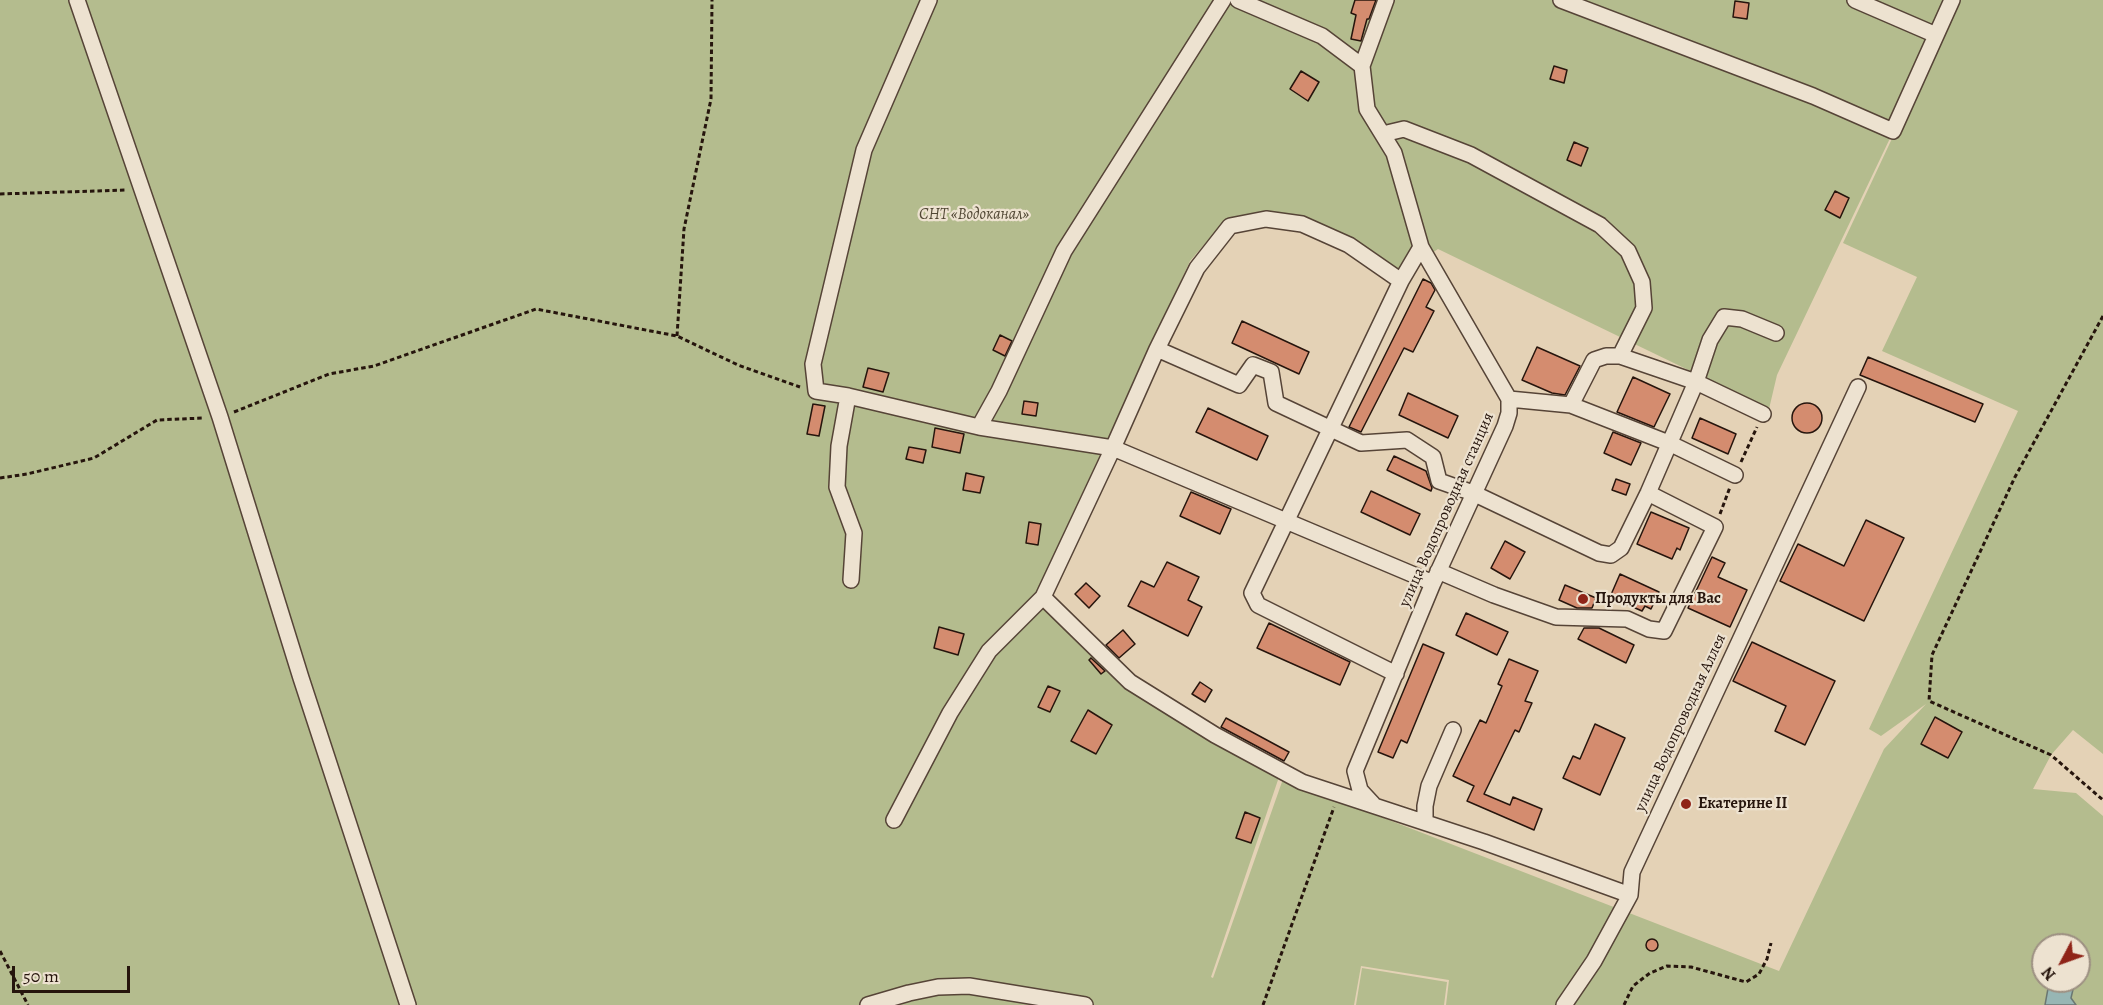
<!DOCTYPE html>
<html>
<head>
<meta charset="utf-8">
<style>
  body { margin:0 }
  #map { position:relative; width:2103px; height:1005px; overflow:hidden; background:#e4d2b6; font-family:Alegreya,serif }
  canvas { display:block }
  .north { position:absolute; left:2031px; top:933px; width:60px; height:60px; box-sizing:border-box; background:#ede2d0; border:2px solid #9d9082; border-radius:50%; rotate:229deg; font-size:16px; font-weight:700; line-height:24px; text-align:center; color:#26150d }
  .north::after { content:''; display:block; margin:auto; width:21px; height:27px; background:#8f2418; clip-path:polygon(50% 0,100% 100%,50% 72%,0 100%) }
  .scale { position:absolute; left:12px; top:966px; width:118px; height:27px; box-sizing:border-box; border:3px solid #26150d; border-top:0; padding-left:8px; font-size:18px; line-height:21px; white-space:nowrap; color:#26150d; -webkit-text-stroke:4px #ede2d0; paint-order:stroke }
</style>
</head>
<body>
<div id="map">
<canvas width="2103" height="1005"></canvas>
<div class="north">N</div>
<div class="scale">50 m</div>
</div>
<script>
const c = document.querySelector('canvas').getContext('2d');
c.lineJoin = 'round';
function fill(path, color) { c.fillStyle = color; c.fill(path, 'evenodd'); }
const shape = rows => new Path2D(rows.map(r => 'M' + r).join(''));
function strokePath(path, color, width, dash) { c.strokeStyle = color; c.lineWidth = width; c.lineCap = dash ? 'butt' : 'round'; c.setLineDash(dash || []); c.stroke(path); }
function label(font, color, halo, rows, align = 'center') {
  c.font = font + ' Alegreya,serif'; c.lineWidth = 4.5; c.setLineDash([]); c.textBaseline = 'middle'; c.strokeStyle = halo; c.fillStyle = color; for (const [text, x, y, turn = 0] of rows) {
    c.save(); c.translate(x, y); c.rotate((+turn || 0) * Math.PI / 180); c.textAlign = isNaN(turn) ? turn : align; if (halo) c.strokeText(text, 0, 0); c.fillText(text, 0, 0); c.restore();
  }
}
fill(shape([
  [0,0,1956,0,1777,375,1769,409,1438,249,1400,275,1306,218,1266,212,1226,219,1190,261,1035,595,1128,687,1279,777,1211,977,1213,978,1283,779,1779,971,1884,749,1926,704,1881,736,1869,729,2018,411,1882,351,1917,277,1843,243,1957,0,2103,0,2103,754,2073,730,2051,755,2033,789,2076,793,2103,816,2103,1005,2076,1005,2071,998,2075,981,2079,981,2079,945,2043,945,2043,981,2064,981,2049,983,2045,1005,1446,1005,1449,980,1361,966,1354,1005,0,1005],
  [1362,968,1447,982,1444,1005,1356,1005]
]), '#b4bc8e');
const water = shape([
  [2064,981,2075,981,2071,998,2076,1005,2045,1005,2049,983,2064,981]
]);
fill(water, '#97b6b4');
strokePath(water, '#6a7671', 1.5);
const building = shape([
  [1355,0,1376,0,1369,19,1367,19,1361,41,1351,39,1356,15,1351,13,1355,0],
  [1735,1,1749,3,1747,19,1733,17,1735,1],
  [1554,66,1567,70,1564,83,1550,79,1554,66],
  [1301,71,1319,82,1308,101,1290,89,1301,71],
  [1574,142,1588,148,1581,166,1567,160,1574,142],
  [1835,191,1849,198,1840,218,1825,210,1835,191],
  [1423,279,1431,283,1435,290,1426,307,1434,311,1413,352,1404,348,1361,432,1349,427,1423,279],
  [1242,321,1309,352,1299,374,1232,343,1242,321],
  [1000,335,1012,341,1005,356,993,350,1000,335],
  [1537,347,1580,366,1565,395,1552,393,1522,380,1537,347],
  [1868,357,1983,404,1975,422,1860,375,1868,357],
  [868,368,889,373,883,392,863,387,868,368],
  [1633,377,1670,394,1654,427,1617,412,1633,377],
  [1408,393,1458,416,1448,438,1399,415,1408,393],
  [1024,401,1038,403,1036,416,1022,414,1024,401],
  '1792 418a15 15 0 1 1 30 0a15 15 0 1 1-30 0Z',
  [813,404,825,406,819,436,807,434,813,404],
  [1208,408,1268,436,1257,460,1196,432,1208,408],
  [1700,418,1736,434,1728,454,1692,438,1700,418],
  [935,428,964,434,960,453,932,447,935,428],
  [1613,432,1641,443,1631,465,1604,453,1613,432],
  [909,447,926,450,923,463,906,459,909,447],
  [1394,456,1426,471,1432,488,1431,491,1387,470,1394,456],
  [966,473,984,477,980,493,963,490,966,473],
  [1616,479,1630,484,1626,495,1612,490,1616,479],
  [1371,491,1420,514,1410,535,1361,512,1371,491],
  [1191,492,1231,509,1220,534,1180,516,1191,492],
  [1651,512,1689,528,1680,550,1677,548,1672,559,1637,544,1651,512],
  [1866,520,1904,538,1864,621,1780,581,1798,544,1844,566,1866,520],
  [1029,522,1041,524,1038,545,1026,543,1029,522],
  [1505,541,1525,552,1510,579,1491,568,1505,541],
  [1712,557,1725,563,1718,577,1747,590,1730,627,1688,608,1712,557],
  [1167,562,1199,577,1188,600,1202,607,1188,636,1128,606,1141,581,1154,587,1167,562],
  [1620,574,1659,592,1651,609,1645,606,1642,611,1610,597,1620,574],
  [1086,583,1100,596,1089,608,1075,594,1086,583],
  [1565,585,1596,598,1592,608,1577,608,1559,600,1565,585],
  [1466,613,1508,632,1497,655,1456,635,1466,613],
  [1269,623,1350,662,1340,685,1257,648,1269,623],
  [939,627,964,634,958,655,934,648,939,627],
  [1584,628,1599,628,1634,645,1626,663,1578,639,1584,628],
  [1123,630,1135,644,1119,658,1106,645,1123,630],
  [1752,642,1835,681,1805,745,1775,731,1786,706,1733,681,1752,642],
  [1423,644,1444,653,1407,743,1401,740,1393,758,1378,752,1423,644],
  [1091,658,1105,671,1101,674,1089,660,1091,658],
  [1509,659,1538,671,1525,701,1532,703,1519,732,1515,730,1484,794,1510,805,1513,797,1542,809,1534,830,1467,801,1474,786,1453,776,1480,720,1486,723,1502,686,1498,684,1509,659],
  [1200,682,1212,690,1205,702,1192,694,1200,682],
  [1048,686,1060,691,1050,712,1038,707,1048,686],
  [1088,710,1112,725,1096,754,1071,741,1088,710],
  [1935,717,1962,732,1948,758,1921,744,1935,717],
  [1226,718,1289,752,1284,761,1221,727,1226,718],
  [1595,724,1625,738,1600,795,1563,778,1573,756,1580,759,1595,724],
  [1245,812,1260,818,1251,843,1236,838,1245,812],
  '1646 945a6 6 0 1 1 12 0a6 6 0 1 1-12 0Z'
]);
fill(building, '#d48c6f');
strokePath(building, '#26150d', 1.5);
const minor = shape([
  [77,0,220,417,301,678,408,1005],
  [929,0,864,150,813,364,816,391,848,396,979,427,1113,448,1043,597,1130,682,1215,735,1302,782,1484,842,1630,895],
  [1238,0,1322,36,1362,66],
  [1561,0,1813,96,1893,131,1952,0],
  [1855,0,1936,35],
  [1383,134,1404,129,1471,155,1600,225,1628,251,1642,282,1644,308,1620,356],
  [1157,349,1197,268,1230,226,1266,219,1302,224,1349,245,1401,281],
  [848,396,839,446,837,487,854,533,851,580],
  [1509,399,1571,405,1671,444,1735,475],
  [1571,405,1594,360,1606,356,1620,356,1696,382,1763,414],
  [979,427,999,391,1064,251,1223,0],
  [1438,571,1494,595,1556,617,1627,619,1649,629,1664,631,1715,527,1648,493],
  [1433,583,1113,448,1157,349,1239,385,1253,365,1271,372,1276,403,1361,443,1407,440,1433,457,1439,481,1473,493,1599,553,1611,555,1621,548,1648,493,1696,382,1710,340,1724,317,1742,319,1776,333],
  [1396,674,1258,605,1252,593,1401,281,1421,247],
  [1373,804,1360,790,1355,771,1433,583,1505,426,1509,413,1509,399,1421,247,1394,153,1367,109,1362,66,1386,0],
  [894,820,950,713,989,651,1043,597],
  [1425,822,1425,806,1429,786,1453,730],
  [868,1005,909,993,938,987,969,986,1085,1005],
  [1564,1005,1594,961,1630,895,1632,872,1858,387]
]);
strokePath(minor, '#564437', 18);
strokePath(shape([
  [0,194,127,190],
  [2103,316,2015,477,1932,655,1929,701,2051,755,2103,800],
  [677,336,684,229,711,99,712,0],
  [234,412,329,374,374,366,536,309,677,336,738,365,800,387],
  [1741,462,1757,427],
  [0,478,27,474,94,458,157,420,204,418],
  [1720,514,1730,487],
  [0,951,28,1005],
  [1263,1005,1334,807],
  [1624,1005,1633,986,1650,973,1667,966,1691,967,1746,982,1759,974,1767,959,1771,943]
]), '#26150d', 3, [4.5, 3]);
strokePath(minor, '#ede2d0', 15);
for (const [x, y, r, color] of [
  [1583,599,6,"#8f2418"],
  [1686,804,6,"#8f2418"]
]) { const dot = new Path2D(); dot.arc(x, y, r, 0, 2 * Math.PI); c.fillStyle = color; c.fill(dot); strokePath(dot, '#ede2d0', 2); }
label('italic 16px', '#514734', '#ede2d0', [
  ["СНТ «Водоканал»",974,215]
]);
label('16px', '#26150d', '#ede2d0', [
  ["улица Водопроводная станция",1447,510,-66],
  ["улица Водопроводная Аллея",1681,723,-65]
]);
label('bold 16px', '#26150d', '#ede2d0', [
  ["Продукты для Вас",1595,599],
  ["Екатерине II",1698,804]
], 'left');
</script>
</body>
</html>
